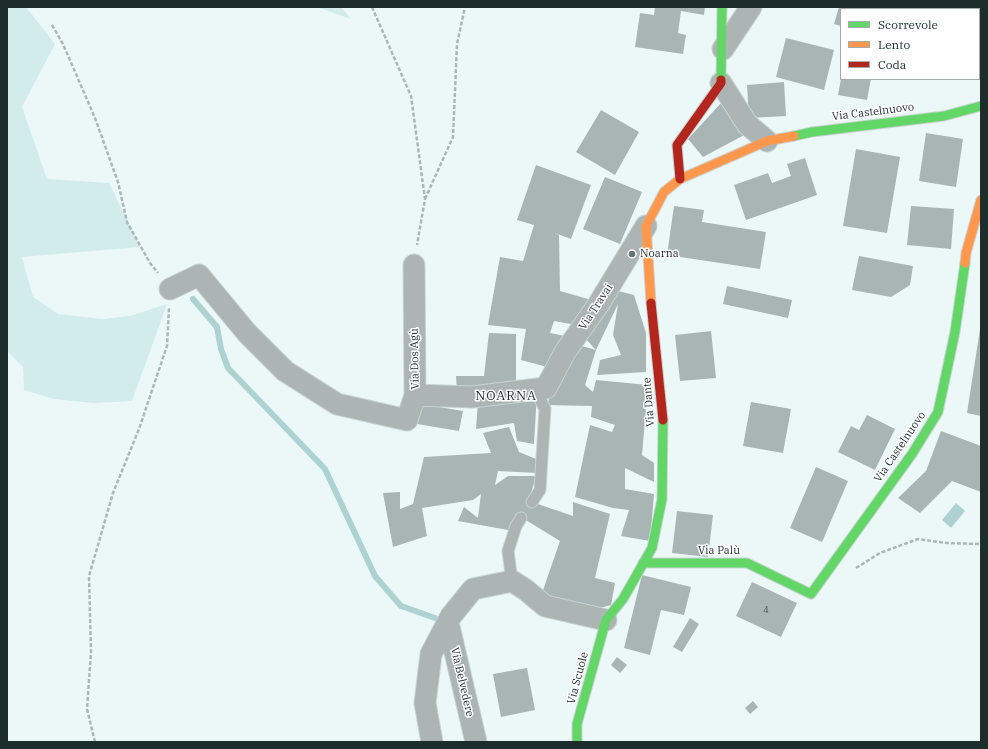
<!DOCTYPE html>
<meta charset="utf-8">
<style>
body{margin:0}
#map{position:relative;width:988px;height:749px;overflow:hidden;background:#ecf8f8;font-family:"IBM Plex Serif",serif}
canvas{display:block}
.frame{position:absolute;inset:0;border:8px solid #1d2d2c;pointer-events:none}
.legend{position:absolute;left:840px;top:8px;width:140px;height:72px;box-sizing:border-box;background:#fff;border:1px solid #a5abab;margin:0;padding:5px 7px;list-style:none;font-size:12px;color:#1d2d2c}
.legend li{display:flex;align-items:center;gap:8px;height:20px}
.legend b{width:20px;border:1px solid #a5abab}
</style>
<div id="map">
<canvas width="988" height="749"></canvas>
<div class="frame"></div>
<ul class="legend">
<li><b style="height:5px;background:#63d668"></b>Scorrevole</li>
<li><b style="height:5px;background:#ff974d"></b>Lento</li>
<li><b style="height:5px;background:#b3261e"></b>Coda</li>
</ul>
</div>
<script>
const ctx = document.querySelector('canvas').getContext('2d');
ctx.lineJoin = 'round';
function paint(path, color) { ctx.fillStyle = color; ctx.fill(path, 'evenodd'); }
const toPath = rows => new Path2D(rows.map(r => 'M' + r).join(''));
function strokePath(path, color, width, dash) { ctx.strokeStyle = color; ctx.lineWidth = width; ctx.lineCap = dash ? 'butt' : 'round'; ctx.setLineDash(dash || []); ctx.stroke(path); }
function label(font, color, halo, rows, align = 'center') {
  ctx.font = font + ' "IBM Plex Serif",serif'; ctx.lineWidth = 3; ctx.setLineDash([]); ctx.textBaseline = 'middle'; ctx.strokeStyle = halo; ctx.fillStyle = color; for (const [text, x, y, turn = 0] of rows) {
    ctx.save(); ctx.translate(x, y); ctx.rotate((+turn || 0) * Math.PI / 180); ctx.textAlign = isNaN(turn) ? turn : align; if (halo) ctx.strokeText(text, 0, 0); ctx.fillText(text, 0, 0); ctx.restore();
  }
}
paint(toPath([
 [7,7,26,7,55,44,22,107,47,179,109,183,140,247,22,257,33,297,58,314,102,319,130,316,167,304,132,401,93,403,54,399,24,390,23,367,7,351],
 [317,7,341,7,351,19]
]), '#d2ebeb');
paint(toPath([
 [956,503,965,511,951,528,942,520]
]), '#add2d1');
strokePath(toPath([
 [193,299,217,327,221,349,228,368,325,469,375,576,401,606,435,618]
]), '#add2d1', 6);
paint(toPath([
 [655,7,705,7,704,15,681,11,678,33,686,35,683,54,635,47,640,13,654,15],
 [839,7,854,7,853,9,841,9,841,26,834,24],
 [786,38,834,50,824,90,776,77],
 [841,79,871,79,867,100,838,95],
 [784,82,786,116,749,118,747,85],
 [721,103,748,133,703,157,688,139],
 [601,110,639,132,615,175,576,152],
 [926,133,963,139,956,187,919,181],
 [856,149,900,157,887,233,843,226],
 [805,158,817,195,746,220,734,185,768,173,772,183,791,176,787,164],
 [536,165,591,185,571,239,555,233,559,235,560,291,595,301,576,325,554,321,550,333,565,336,551,368,521,360,526,329,488,325,500,257,523,261,534,225,517,220],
 [605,177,642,192,620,244,583,229],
 [674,206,704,210,702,222,766,232,760,269,667,255],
 [911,206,954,209,951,249,907,245],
 [859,256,913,266,910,285,891,297,852,290],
 [727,286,792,300,788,318,723,304],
 [614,290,634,295,646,333,646,372,597,375,600,360,621,355,613,335,618,304,596,350,585,385,593,392,596,380,648,385,642,455,654,463,654,482,625,468,625,489,654,494,650,541,621,536,629,510,613,508,575,497,590,425,612,432,615,425,591,417,592,406,547,405,556,379,575,344,596,350,583,336],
 [980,329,981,329,981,416,967,413],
 [711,331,716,378,680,381,675,335],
 [489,333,516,334,516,387,457,391,456,376,484,376],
 [537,393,534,444,517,441,514,423,476,429,478,402],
 [751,402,791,409,783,453,743,446],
 [421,404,463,411,459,431,417,424],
 [867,415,895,429,875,470,838,452,851,426,859,430],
 [509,427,519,452,536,459,537,473,498,471,495,485,508,476,536,476,529,500,532,502,573,516,573,502,610,514,595,578,615,583,611,605,593,610,541,596,560,541,516,514,508,530,458,521,464,507,478,518,481,494,473,500,422,508,427,536,393,547,383,493,400,492,400,509,413,504,424,457,491,453,483,433],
 [941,431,981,446,981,492,952,481,920,513,898,498,926,471],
 [816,467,848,481,822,542,790,528],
 [677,511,713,515,708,557,672,553],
 [642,575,691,587,684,615,661,610,650,655,624,648],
 [752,582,797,603,781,637,736,616],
 [690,618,699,624,682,652,673,647],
 [617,657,627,665,620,673,611,665],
 [527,668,535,710,501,717,493,674],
 [753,701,758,707,750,714,745,708]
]), '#a8b5b4');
const lane = toPath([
 [532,502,540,490,545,409,535,389],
 [512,581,508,551,516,526,521,518]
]);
const street = toPath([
 [723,49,751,7],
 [721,83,747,124,767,141],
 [414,265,415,395,472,397,546,388,565,352,598,305,646,226],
 [170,289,199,275,247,333,285,371,337,404,407,420,415,395],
 [448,622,476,742],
 [432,742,425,703,431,654,451,616,473,589,512,581,526,590,545,606,606,620]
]);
const fast = toPath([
 [721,80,722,7],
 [794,136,812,132,944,116,981,106],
 [643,563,747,563,811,594,912,454,938,412,955,332,965,263],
 [577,742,577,724,606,620,623,599,652,548,662,499,663,420]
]);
const slow = toPath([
 [965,263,966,253,981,200],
 [651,303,646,226,664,192,680,179,767,141,794,136]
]);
const jam = toPath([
 [680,179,677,145,721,83,721,80],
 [651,303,663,420]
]);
strokePath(lane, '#c8d3d2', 13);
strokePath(street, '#c8d3d2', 23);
strokePath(fast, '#c8d3d2', 11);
strokePath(slow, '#c8d3d2', 11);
strokePath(jam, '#c8d3d2', 11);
strokePath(toPath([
 [372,7,411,96,425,199,417,245],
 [52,25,63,44,95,118,118,182,127,222,150,263,158,273],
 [425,199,453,137,457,44,465,7],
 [856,568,880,553,918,539,946,543,981,544],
 [95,742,87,709,91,652,89,576,113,493,139,429,167,346,169,308]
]), '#adb6b6', 2.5, [4, 2]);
strokePath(lane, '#acb4b4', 11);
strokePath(street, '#acb4b4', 21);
strokePath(fast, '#63d668', 9);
strokePath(slow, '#ff974d', 9);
strokePath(jam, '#b3261e', 9);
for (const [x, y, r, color] of [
 [632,254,4,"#657473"]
]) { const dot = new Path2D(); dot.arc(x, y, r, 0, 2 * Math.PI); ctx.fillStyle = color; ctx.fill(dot); strokePath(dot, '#fff', 1.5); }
label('9px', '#404f4e', null, [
 ["4",766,610]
]);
label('11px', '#1d2d2c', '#fff', [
 ["Via Castelnuovo",873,112,-7],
 ["Via Travai",596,307,-57],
 ["Via Dos Agù",415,359,-91],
 ["Via Dante",649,402,-94],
 ["Via Castelnuovo",900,447,-56],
 ["Via Palù",719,551],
 ["Via Scuole",578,678,-75],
 ["Via Belvedere",462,682,77]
]);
label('11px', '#1d2d2c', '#fff', [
 ["Noarna",640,254]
], 'left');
ctx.letterSpacing = '1px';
label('13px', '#1d2d2c', '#fff', [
 ["NOARNA",506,396]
]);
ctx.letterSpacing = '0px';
</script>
